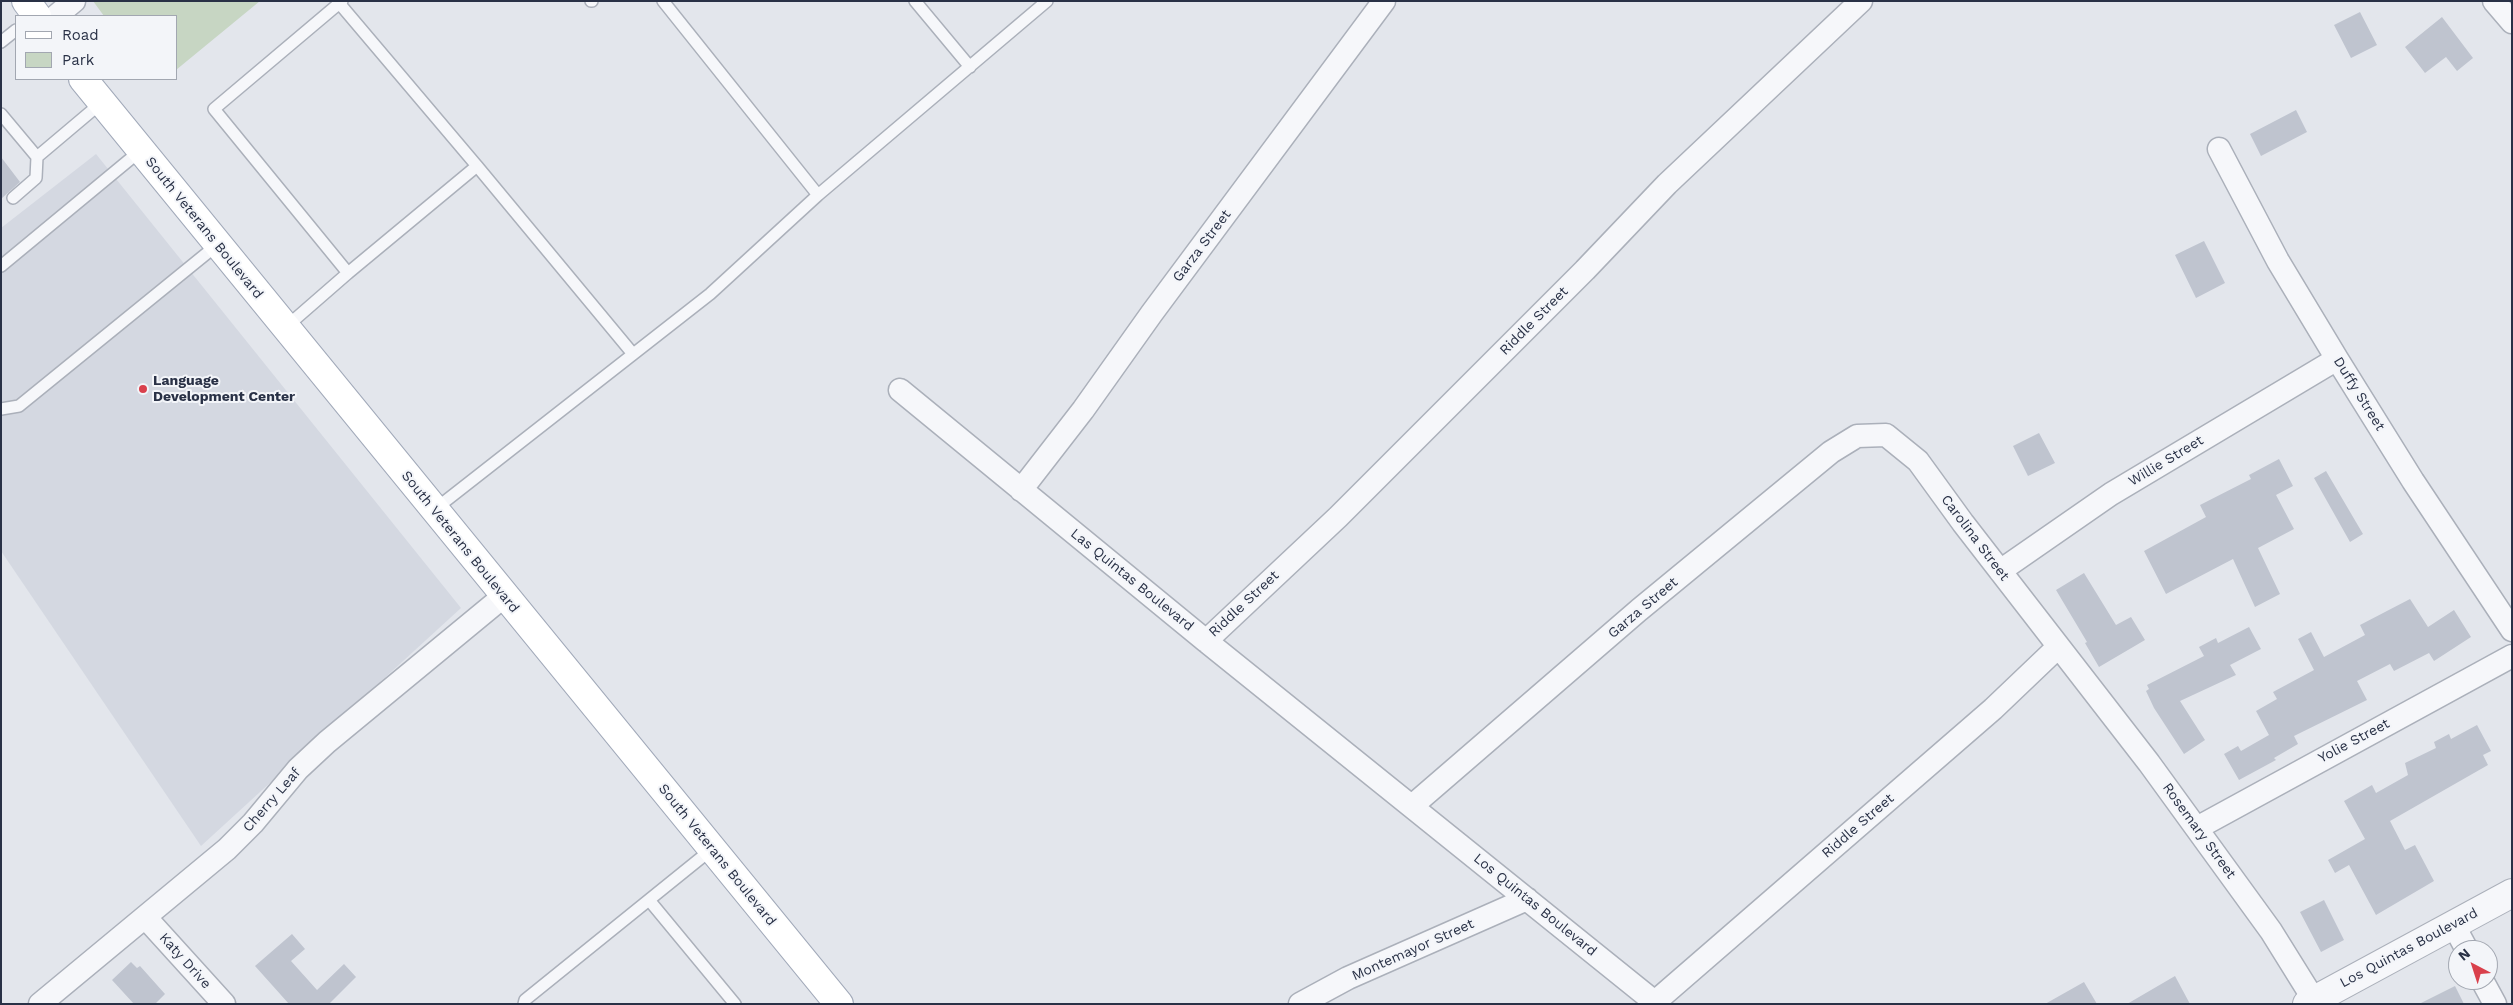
<!DOCTYPE html>
<style>
body{margin:0}
#map{position:relative;width:2513px;height:1005px;overflow:hidden;background:#e3e6ec;font-family:"Work Sans",sans-serif}
canvas{display:block}
.frame{position:absolute;inset:0;border:2px solid #293146;pointer-events:none}
.legend{position:absolute;left:15px;top:15px;width:162px;height:65px;box-sizing:border-box;background:#f3f5f9;border:1px solid #a2a7b1;margin:0;padding:6px 9px;list-style:none;font-size:15px;color:#293146}
.legend li{display:flex;align-items:center;gap:10px;height:25px}
.legend b{width:25px;border:1px solid #a2a7b1}
.north{position:absolute;left:2448px;top:940px;width:50px;height:50px;box-sizing:border-box;background:#f3f5f9;border:1px solid #a2a7b1;border-radius:50%;rotate:320deg;font-size:14px;font-weight:700;line-height:20px;text-align:center;color:#293146}
.north::after{content:'';display:block;margin:auto;width:18px;height:22px;background:#d9404c;clip-path:polygon(50% 0,100% 100%,50% 72%,0 100%)}
</style>
<div id="map">
<canvas width="2513" height="1005"></canvas>
<div class="frame"></div>
<ul class="legend">
<li><b style="height:6px;background:#fff"></b>Road</li>
<li><b style="height:14px;background:#c7d6c3"></b>Park</li>
</ul>
<div class="north">N</div>
</div>
<script>
const ctx = document.querySelector('canvas').getContext('2d');
ctx.lineJoin = 'round';
function paint(path, color) { ctx.fillStyle = color; ctx.fill(path, 'evenodd'); }
const toPath = rows => new Path2D(rows.map(r => 'M' + r).join(''));
function strokePath(path, color, width, dash) { ctx.strokeStyle = color; ctx.lineWidth = width; ctx.lineCap = dash ? 'butt' : 'round'; ctx.setLineDash(dash || []); ctx.stroke(path); }
function label(font, color, halo, rows, align = 'center') {
  ctx.font = font + ' "Work Sans",sans-serif'; ctx.lineWidth = 4; ctx.setLineDash([]); ctx.textBaseline = 'middle'; ctx.strokeStyle = halo; ctx.fillStyle = color; for (const [text, x, y, turn = 0] of rows) {
    ctx.save(); ctx.translate(x, y); ctx.rotate((+turn || 0) * Math.PI / 180); ctx.textAlign = isNaN(turn) ? turn : align; if (halo) ctx.strokeText(text, 0, 0); ctx.fillText(text, 0, 0); ctx.restore();
  }
}
paint(toPath([
 [96,154,461,608,201,846,1,551,1,228]
]), '#d4d8e1');
paint(toPath([
 [93,1,260,1,176,70,176,16,104,16]
]), '#c7d6c3');
paint(toPath([
 [2360,12,2377,45,2351,58,2334,25],
 [2442,17,2473,58,2457,71,2446,57,2425,73,2405,47],
 [2296,110,2307,132,2261,156,2250,134],
 [1,157,20,182,1,199],
 [2204,241,2225,283,2196,298,2175,255],
 [2039,433,2055,463,2028,476,2013,446],
 [2279,459,2293,486,2276,495,2294,529,2258,548,2280,594,2255,607,2233,559,2166,594,2144,551,2206,517,2200,505,2251,479,2249,475],
 [2326,471,2363,534,2350,542,2314,478],
 [2084,573,2116,625,2131,617,2145,640,2099,667,2085,643,2087,642,2056,590],
 [2410,599,2428,627,2454,610,2471,637,2434,661,2429,653,2394,671,2390,664,2357,681,2367,700,2294,736,2298,744,2274,758,2276,760,2239,780,2224,754,2238,746,2241,751,2269,735,2256,711,2277,699,2273,692,2314,670,2298,639,2311,632,2324,657,2365,635,2360,625],
 [2249,627,2261,649,2230,665,2236,675,2180,701,2205,740,2184,754,2154,708,2146,691,2149,689,2147,685,2204,656,2199,647,2216,638,2218,643],
 [2477,725,2491,751,2483,755,2488,765,2390,821,2405,850,2415,845,2434,881,2376,915,2349,865,2335,873,2328,860,2365,839,2344,801,2372,785,2376,793,2408,775,2405,763,2436,748,2434,742,2449,734,2451,739],
 [2324,900,2344,940,2321,952,2300,912],
 [292,934,305,949,291,961,317,990,344,964,356,977,329,1004,289,1004,255,966],
 [131,962,137,968,140,966,165,994,155,1004,134,1004,112,980],
 [2175,976,2190,1004,2127,1004],
 [2084,982,2097,1004,2045,1004],
 [2455,986,2464,1004,2419,1004]
]), '#bfc4cf');
const service = toPath([
 [591,1,592,1],
 [663,1,818,195],
 [915,1,970,67],
 [339,3,477,166,348,273],
 [1,42,16,30],
 [1,114,37,157,101,103],
 [477,166,633,354],
 [13,198,36,178,37,157],
 [1,266,140,151],
 [286,327,348,273,214,109,342,1],
 [1,409,19,406,217,245],
 [434,510,710,294,818,195,1047,1],
 [649,900,735,1004],
 [524,1004,525,1000,712,849]
]);
const minor = toPath([
 [2494,1,2512,22],
 [56,16,74,1],
 [2219,149,2278,261,2337,359,2413,481,2512,630],
 [900,390,1206,641,1657,1004],
 [1021,490,1083,410,1152,313,1384,1],
 [2000,571,2111,494,2337,359],
 [1206,641,1338,517,1585,270,1667,184,1861,1],
 [1412,806,1639,610,1831,452,1857,436,1886,435,1918,461,1963,523,2149,763,2271,931,2314,1000],
 [2197,828,2512,656],
 [146,918,224,1004],
 [2453,924,2467,950],
 [2482,980,2495,1004],
 [1655,1002,1993,709,2058,647],
 [40,1004,227,849,253,823,298,769,327,742,504,596],
 [1300,1004,1348,978,1527,899]
]);
const tertiary = toPath([
 [2307,1004,2512,893]
]);
const primary = toPath([
 [26,1,37,16],
 [83,79,839,1004]
]);
strokePath(service, '#abb0ba', 14);
strokePath(minor, '#abb0ba', 25);
strokePath(tertiary, '#abb0ba', 30);
strokePath(primary, '#a1a9b9', 30);
strokePath(service, '#f6f7fa', 11);
strokePath(minor, '#f6f7fa', 22);
strokePath(tertiary, '#f6f7fa', 28);
strokePath(primary, '#fff', 28);
for (const [x, y, r, color] of [
 [143,389,5,"#d9404c"]
]) { const dot = new Path2D(); dot.arc(x, y, r, 0, 2 * Math.PI); ctx.fillStyle = color; ctx.fill(dot); strokePath(dot, '#f3f5f9', 2); }
label('14px', '#293146', '#f3f5f9', [
 ["South Veterans Boulevard",204,228,51],
 ["Garza Street",1202,246,-53],
 ["Riddle Street",1534,321,-45],
 ["Duffy Street",2359,394,58],
 ["Willie Street",2166,461,-31],
 ["Carolina Street",1975,538,53],
 ["South Veterans Boulevard",460,542,51],
 ["Las Quintas Boulevard",1132,580,39],
 ["Riddle Street",1244,604,-43],
 ["Garza Street",1643,608,-40],
 ["Yolie Street",2354,741,-28],
 ["Cherry Leaf",272,800,-49],
 ["Riddle Street",1858,826,-41],
 ["Rosemary Street",2199,831,54],
 ["South Veterans Boulevard",717,855,51],
 ["Los Quintas Boulevard",1535,905,39],
 ["Los Quintas Boulevard",2409,948,-28],
 ["Montemayor Street",1413,950,-24],
 ["Katy Drive",185,961,48]
]);
label('bold 14px', '#293146', '#f3f5f9', [
 ["Language",153,381],
 ["Development Center",153,397]
], 'left');
</script>
